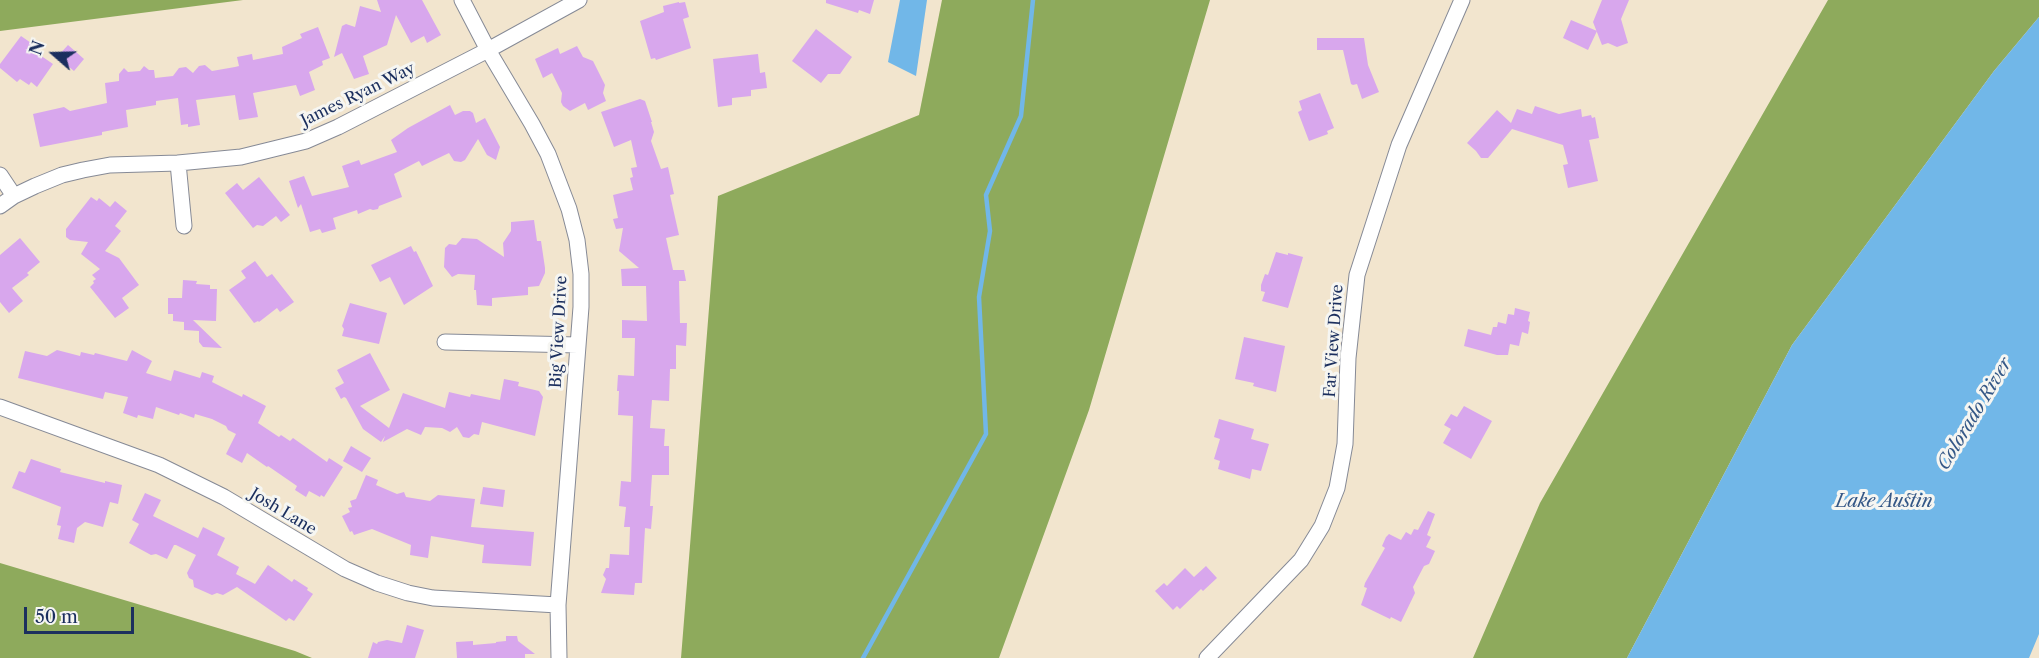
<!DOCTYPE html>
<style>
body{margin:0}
#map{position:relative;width:2039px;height:658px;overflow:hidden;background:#f2e5ce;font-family:"Libre Caslon Text",serif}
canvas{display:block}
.north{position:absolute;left:24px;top:24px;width:60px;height:60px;-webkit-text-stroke:4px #f6f6f2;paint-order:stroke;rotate:290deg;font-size:16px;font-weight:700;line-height:24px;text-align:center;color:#1b2f5e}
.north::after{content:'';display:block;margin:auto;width:21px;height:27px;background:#1b2f5e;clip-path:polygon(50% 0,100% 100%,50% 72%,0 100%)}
.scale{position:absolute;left:24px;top:607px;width:110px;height:27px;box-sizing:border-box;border:3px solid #1b2f5e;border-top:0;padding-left:8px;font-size:18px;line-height:21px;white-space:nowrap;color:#1b2f5e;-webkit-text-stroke:4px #f6f6f2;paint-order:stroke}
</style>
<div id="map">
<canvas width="2039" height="658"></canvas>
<div class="north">N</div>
<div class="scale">50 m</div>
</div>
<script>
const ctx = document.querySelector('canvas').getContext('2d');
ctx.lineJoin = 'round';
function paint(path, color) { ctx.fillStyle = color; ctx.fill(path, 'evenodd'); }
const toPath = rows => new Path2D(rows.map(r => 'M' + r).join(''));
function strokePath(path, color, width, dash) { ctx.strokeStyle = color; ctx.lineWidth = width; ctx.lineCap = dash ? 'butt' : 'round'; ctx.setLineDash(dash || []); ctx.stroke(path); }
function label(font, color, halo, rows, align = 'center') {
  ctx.font = font + ' "Libre Caslon Text",serif'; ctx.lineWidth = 6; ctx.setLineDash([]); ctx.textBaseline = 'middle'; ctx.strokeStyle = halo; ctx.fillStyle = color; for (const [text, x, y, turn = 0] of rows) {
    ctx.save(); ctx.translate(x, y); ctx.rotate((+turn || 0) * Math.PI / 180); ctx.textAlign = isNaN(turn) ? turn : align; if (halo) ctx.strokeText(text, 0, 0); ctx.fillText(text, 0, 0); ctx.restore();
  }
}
paint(toPath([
 [0,0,243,0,0,31],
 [942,0,1210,0,1089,410,999,658,681,658,718,196,919,115],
 [1828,0,2039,0,2039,17,1994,71,1792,345,1627,658,1473,658,1540,503],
 [0,563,295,651,312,658,0,658]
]), '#8eaa5c');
paint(toPath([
 [900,0,927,0,916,76,888,62],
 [2039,17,2039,634,2029,658,1627,658,1792,345,1994,71]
]), '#71b7e8');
strokePath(toPath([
 [863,658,986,434,979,297,990,231,986,195,1021,116,1033,0]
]), '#71b7e8', 4.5);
paint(toPath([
 [377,0,422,0,441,35,427,43,424,36,411,43,396,15,387,45,363,56,369,74,354,79,342,53,334,57,342,26,346,24,355,27,360,6,381,12],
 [826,0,874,0,870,14,859,10,858,13,826,3],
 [1602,0,1629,0,1621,19,1628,43,1617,47,1608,43,1602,45,1593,22],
 [679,2,679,3,685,2,689,17,683,19,691,48,656,60,655,58,651,59,640,21,664,12,663,6],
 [1571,20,1597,31,1588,50,1563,38],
 [318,27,330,58,322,61,323,65,309,72,315,90,300,96,296,85,253,93,258,117,239,120,235,95,203,99,196,100,200,125,188,127,188,124,181,125,178,98,156,101,156,105,126,110,128,127,102,132,102,135,40,147,33,114,64,107,70,111,107,103,105,83,119,81,119,74,124,68,128,72,140,71,144,66,149,70,154,70,155,78,173,76,179,68,186,67,193,73,199,66,205,65,212,71,235,67,239,66,237,57,252,54,253,60,283,54,282,47,302,38,300,34],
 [816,29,852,57,840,74,828,74,821,83,792,61],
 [21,36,34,45,31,49,53,64,37,87,31,82,29,85,20,79,17,82,0,68,0,64],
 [1317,38,1364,38,1368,65,1379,92,1362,99,1357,84,1353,85,1351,84,1343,50,1317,50],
 [68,45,84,59,74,71,57,57],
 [577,46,583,57,593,61,605,85,603,93,606,101,588,110,585,103,570,111,563,106,561,102,562,93,552,73,543,78,535,59,558,48,560,54],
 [758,54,760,73,765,72,767,88,751,90,751,96,732,98,732,105,718,107,713,59],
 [1320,93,1334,128,1327,131,1328,134,1309,141,1298,112,1302,110,1299,101],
 [640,99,645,101,652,122,651,122,654,132,651,141,661,169,668,167,674,194,670,195,679,235,666,238,673,270,684,270,686,281,679,281,680,323,687,323,686,346,676,345,676,369,670,369,669,401,652,400,650,428,665,429,664,446,669,446,669,475,652,475,650,506,653,506,651,529,645,528,642,583,635,583,634,595,601,593,606,579,603,575,606,568,609,568,610,554,629,555,630,527,624,527,626,507,619,506,621,481,631,482,633,416,618,415,619,391,617,391,618,375,634,376,635,338,622,338,622,320,647,321,646,286,622,286,621,269,639,268,619,251,623,228,616,229,613,219,618,218,613,195,633,190,630,178,633,177,631,168,637,167,631,140,614,147,601,112],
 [450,105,455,115,463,111,470,111,473,113,476,123,485,118,500,147,496,160,487,155,478,139,465,160,461,162,454,161,449,153,422,166,419,161,394,174,402,197,379,206,378,209,373,210,370,209,358,214,357,210,333,218,336,229,322,233,320,229,310,232,301,204,298,208,289,181,304,176,312,196,349,187,342,166,359,160,361,165,397,152,391,140,408,128],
 [1535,106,1559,114,1581,109,1582,117,1591,115,1592,118,1595,117,1599,138,1589,140,1598,181,1568,188,1563,165,1568,164,1563,145,1512,129,1488,158,1481,158,1476,151,1467,143,1497,110,1511,123,1517,109,1532,114],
 [259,177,290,215,281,222,276,216,263,226,257,225,253,228,225,193,237,183,243,190],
 [91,197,97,201,99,198,110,207,115,201,127,211,115,226,121,231,105,251,119,258,139,285,122,298,129,308,115,318,90,287,94,283,93,281,96,279,92,275,100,269,81,254,88,242,70,240,66,237,66,229],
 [534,220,537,241,541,241,545,268,545,273,539,286,528,287,528,295,492,298,492,306,477,305,476,290,474,290,475,275,458,274,452,277,444,267,445,248,449,244,456,245,462,238,477,239,504,257,503,243,511,231,511,222],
 [20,238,40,262,27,273,29,275,12,288,23,301,9,313,0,302,0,255],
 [411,246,414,252,416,251,433,286,404,305,390,277,380,282,371,265],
 [1276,252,1288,255,1288,253,1303,257,1288,308,1262,301,1265,292,1261,291,1261,285,1265,274,1268,275],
 [255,261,267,277,272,274,294,302,280,312,277,308,259,322,258,321,254,323,229,290,246,278,241,271],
 [183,280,197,281,196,284,210,285,210,289,217,289,216,321,193,320,222,348,203,347,199,342,199,331,184,330,184,322,173,321,173,314,168,314,168,298,182,298],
 [350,303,387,313,379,344,342,336,344,329,342,326],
 [1515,308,1530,312,1528,321,1530,322,1528,334,1522,332,1519,346,1510,344,1508,355,1497,355,1464,346,1468,329,1491,335,1493,327,1497,327,1498,322,1506,324,1508,314,1514,315],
 [1244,337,1285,346,1276,392,1253,386,1254,383,1235,379],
 [57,350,80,356,81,352,94,355,95,353,127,361,132,350,152,361,146,373,171,381,174,370,200,378,202,372,214,376,212,382,242,397,243,394,266,406,258,423,279,437,281,435,290,441,293,438,327,462,329,458,343,467,324,497,321,495,320,497,309,491,306,497,295,490,297,486,268,466,267,467,247,453,242,463,226,454,236,434,228,430,226,426,212,419,195,414,194,418,180,413,179,415,156,407,153,419,138,415,137,418,123,413,128,397,105,392,103,399,18,378,25,351,47,356],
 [370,353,390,390,360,406,389,428,403,393,445,408,449,392,470,397,471,394,500,400,504,379,519,382,518,386,539,391,543,397,535,436,482,422,479,435,474,434,469,438,463,437,457,427,450,432,442,428,425,427,421,435,407,429,383,442,385,436,381,442,363,429,346,398,344,397,341,399,335,388,344,383,337,370],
 [1464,406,1492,421,1471,459,1443,443,1451,429,1444,425,1451,414,1457,417],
 [1219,419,1254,429,1251,439,1269,444,1261,471,1252,469,1250,479,1218,469,1220,461,1214,459,1220,439,1214,437],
 [351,446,371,458,362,472,343,461],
 [31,459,61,469,60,472,105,483,105,481,122,485,118,504,110,502,103,527,85,522,77,528,74,543,58,539,61,526,57,525,61,507,12,488,19,471,25,473],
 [366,475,378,480,376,485,397,494,404,492,406,497,430,501,438,495,475,499,471,527,534,532,531,566,482,563,484,545,431,536,428,558,410,555,411,545,372,529,354,535,352,531,350,532,342,516,350,512,348,508,352,507,350,501,356,499],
 [483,487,505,490,503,507,480,504],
 [145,493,161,500,153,516,198,538,203,527,225,538,217,555,239,567,236,574,255,584,268,565,292,582,294,579,308,588,307,590,313,594,294,621,289,618,286,621,237,587,223,595,217,593,212,595,194,587,193,580,189,578,187,573,196,555,176,545,174,545,167,559,156,554,151,555,129,543,139,524,132,520],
 [1428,511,1435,514,1427,535,1431,537,1426,547,1435,551,1429,564,1424,566,1413,587,1415,593,1401,622,1391,617,1390,619,1361,605,1367,588,1364,587,1365,583,1385,548,1382,546,1386,537,1389,534,1401,540,1406,532,1411,535,1414,529,1418,530],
 [1206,566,1217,578,1203,591,1201,589,1180,609,1177,606,1173,610,1155,591,1164,583,1167,586,1185,568,1194,577],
 [407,625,424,630,415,658,368,658,373,642,377,644,378,642,387,640,402,643],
 [506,636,517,636,518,641,535,654,525,654,525,658,457,658,456,642,473,641,473,645,496,643,496,642,506,641]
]), '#d8a7ed');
const street = toPath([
 [462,0,488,50,532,124,548,154,569,209,577,240,581,274,581,307,558,605,559,658],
 [178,163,184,226],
 [0,175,14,196],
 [0,206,14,196,35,186,62,175,83,170,110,165,178,163,241,157,306,141,338,127,488,50,579,0],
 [445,342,578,345],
 [0,407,159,465,224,497,345,569,377,583,408,593,433,598,558,605],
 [1207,658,1301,560,1322,526,1337,488,1345,444,1348,358,1357,275,1399,145,1462,0]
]);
strokePath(street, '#868a96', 17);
strokePath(street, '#fff', 15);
label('16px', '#1b2f5e', '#f6f6f2', [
 ["James Ryan Way",358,95,-26],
 ["Big View Drive",559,332,-87],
 ["Far View Drive",1334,341,-86],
 ["Josh Lane",283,512,31]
]);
label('italic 18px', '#355887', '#f6f6f2', [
 ["Colorado River",1975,414,-59],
 ["Lake Austin",1884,502]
]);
</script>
